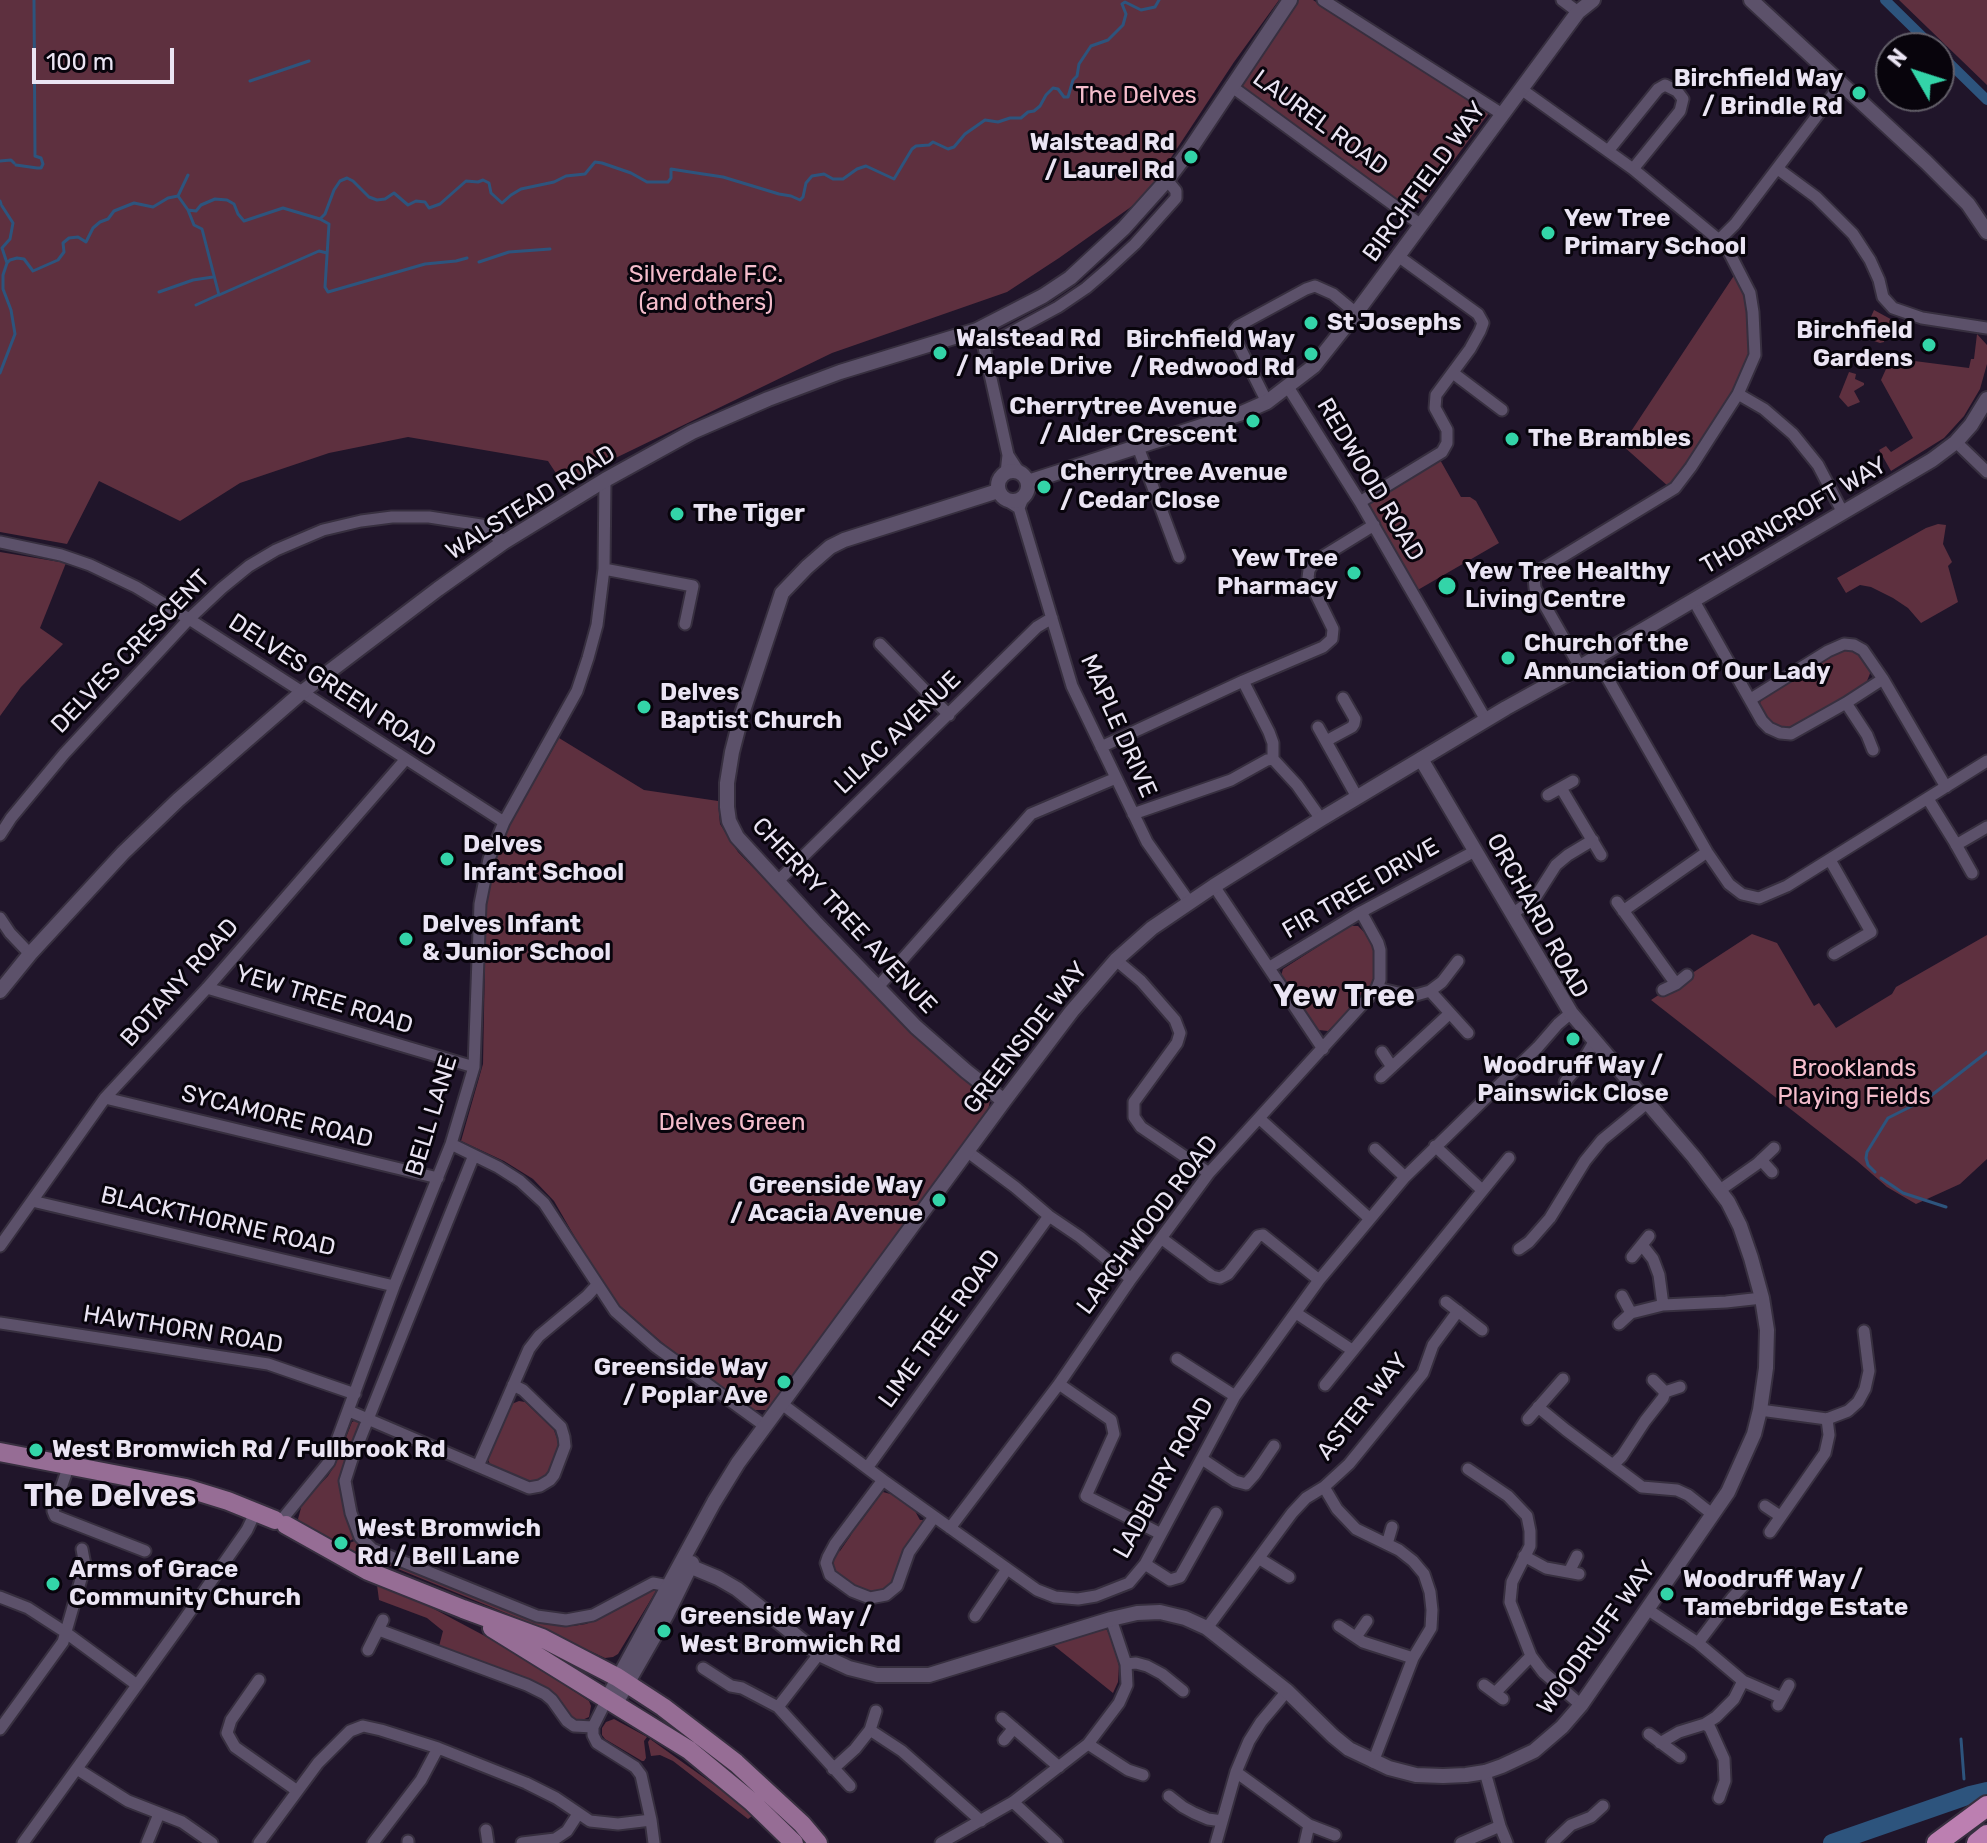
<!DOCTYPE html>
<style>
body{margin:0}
#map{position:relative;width:1987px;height:1843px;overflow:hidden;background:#20152a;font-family:Rubik,sans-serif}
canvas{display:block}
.north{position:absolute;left:1875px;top:32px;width:80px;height:80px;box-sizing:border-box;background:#08040c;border:2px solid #625e68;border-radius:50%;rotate:309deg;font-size:22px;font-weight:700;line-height:32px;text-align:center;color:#eae4f3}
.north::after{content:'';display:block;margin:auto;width:28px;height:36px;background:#33d4a8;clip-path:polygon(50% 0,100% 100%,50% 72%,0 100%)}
.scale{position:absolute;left:32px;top:48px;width:142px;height:36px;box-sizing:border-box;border:4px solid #eae4f3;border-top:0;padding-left:10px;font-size:24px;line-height:28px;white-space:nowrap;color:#eae4f3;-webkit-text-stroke:6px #08040c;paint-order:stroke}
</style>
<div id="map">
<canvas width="1987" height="1843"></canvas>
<div class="north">N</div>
<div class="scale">100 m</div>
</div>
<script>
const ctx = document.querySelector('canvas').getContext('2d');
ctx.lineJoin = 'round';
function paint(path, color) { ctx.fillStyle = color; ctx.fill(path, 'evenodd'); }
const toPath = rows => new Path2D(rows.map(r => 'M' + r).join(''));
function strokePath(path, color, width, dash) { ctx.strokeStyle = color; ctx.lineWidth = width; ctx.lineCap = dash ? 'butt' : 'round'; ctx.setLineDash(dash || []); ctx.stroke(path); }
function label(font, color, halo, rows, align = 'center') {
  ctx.font = font + ' Rubik,sans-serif'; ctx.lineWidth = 6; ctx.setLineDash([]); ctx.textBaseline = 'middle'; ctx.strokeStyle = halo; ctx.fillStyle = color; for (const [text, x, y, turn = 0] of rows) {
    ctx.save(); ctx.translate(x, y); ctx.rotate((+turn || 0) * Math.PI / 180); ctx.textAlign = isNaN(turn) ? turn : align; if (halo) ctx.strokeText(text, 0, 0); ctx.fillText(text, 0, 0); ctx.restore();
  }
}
paint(toPath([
 [0,0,1279,0,1234,62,1145,197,1059,258,1007,292,832,353,597,467,565,487,548,461,408,437,329,453,240,483,180,521,99,481,67,544,0,532],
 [1295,0,1313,0,1489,113,1415,212,1235,84],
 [1899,0,1987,0,1987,85],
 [1735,274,1745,294,1749,315,1750,354,1732,393,1687,464,1669,487,1622,445],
 [1874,310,1896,322,1895,333,1885,333,1884,342,1880,343,1862,337],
 [1977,334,1987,345,1987,364,1980,389,1964,416,1944,438,1891,471,1879,450,1886,446,1891,452,1913,438,1881,380,1891,358,1969,368,1971,359,1974,359],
 [1849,372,1856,374,1855,379,1864,383,1864,385,1854,391,1860,402,1848,407,1839,397],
 [1439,458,1461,497,1470,497,1476,501,1499,543,1416,591,1367,500],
 [1938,524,1946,525,1943,544,1952,562,1948,566,1958,602,1921,623,1908,608,1893,598,1871,587,1860,585,1846,593,1837,578,1926,528],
 [0,552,66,563,40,628,63,644,21,687,0,716],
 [1844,649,1856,650,1866,658,1871,671,1865,686,1790,727,1775,726,1764,716,1760,703,1763,696],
 [559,738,644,790,718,801,720,824,738,852,933,1052,985,1092,990,1101,988,1110,767,1410,754,1410,665,1345,614,1301,598,1277,554,1201,533,1179,504,1161,461,1141,483,1064,486,909,493,869,507,830],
 [1350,926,1358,926,1367,935,1375,950,1376,971,1369,990,1328,1031,1319,1030,1311,1022,1281,976,1283,969],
 [1752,934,1777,943,1814,1006,1819,1003,1836,1028,1892,994,1896,987,1987,935,1987,1159,1960,1184,1916,1204,1887,1187,1857,1161,1651,1000],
 [519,1401,525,1402,554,1430,559,1444,547,1475,543,1479,533,1484,492,1468,488,1460,488,1455,509,1405],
 [356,1420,361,1423,344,1478,356,1538,341,1544,335,1543,300,1524,298,1519,301,1508,299,1506,328,1476,336,1463,352,1422],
 [883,1492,894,1495,915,1511,920,1520,923,1520,922,1527,919,1532,914,1533,904,1550,893,1579,894,1584,880,1592,868,1594,854,1587,853,1584,841,1576,837,1577,834,1574,831,1562,835,1552,840,1551,851,1535,852,1529,858,1521,862,1520,878,1498,878,1495],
 [357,1540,364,1549,369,1552,543,1624,572,1626,586,1624,617,1610,654,1588,656,1591,618,1654,613,1657,605,1658,525,1621,342,1546],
 [377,1585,421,1602,513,1651,589,1701,591,1706,589,1717,580,1721,571,1719,562,1702,548,1690,539,1687,539,1684,524,1677,522,1680,438,1650,443,1631,427,1618,379,1600],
 [1102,1628,1107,1630,1113,1642,1119,1666,1118,1682,1113,1693,1052,1644],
 [614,1719,647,1737,644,1741,646,1758,644,1761,642,1761,605,1739,602,1735,602,1728,606,1722],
 [650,1739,734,1799,752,1816,748,1819,673,1761,660,1755,651,1756,648,1742]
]), '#5e303f');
strokePath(toPath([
 [250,81,309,61],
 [0,161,11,160,14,163],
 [16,165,37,168,41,168,43,164,41,158,35,156,34,0],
 [178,196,188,175],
 [0,201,1,204],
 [188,210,194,225,202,229,219,295,319,251,327,253],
 [320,219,329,224,325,287,328,292,425,264,456,261,467,258],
 [479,262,509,252,550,249],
 [7,263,10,260,17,258,24,259,33,271,58,260,64,252,63,243,69,238,78,237,86,242,93,228,100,222,108,219,114,211,134,203,153,207,168,198,178,196,188,210,196,211,201,205,215,199,227,200,234,204,238,214,244,221,283,208,320,219,325,214,334,190,340,181,347,178,353,181,369,197,377,200,385,199,394,193,408,205,416,201,425,202,429,208,440,204,466,181,478,182,483,180,489,183,491,193,502,203,511,195,521,189,554,182,566,176,585,174,595,162,602,163,631,173,647,182,668,182,671,178,671,169,690,172,723,177,779,194,791,196,800,200,803,197,806,183,812,176,824,174,833,179,843,179,857,169,866,166,894,179,912,149,916,146,929,145,933,142,948,149,954,147,965,134,985,120,998,122,1010,118,1021,118,1028,112,1034,111,1040,106,1046,95,1053,88,1058,89,1064,97,1068,97,1073,80,1077,76,1079,64,1091,46,1108,40,1123,25,1126,14,1122,4,1125,2,1141,10,1155,7,1159,0],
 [159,292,193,280,213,277],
 [196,305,218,295],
 [0,373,15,334,11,310,3,289,3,275,7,263,2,248,10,239,13,223,2,206],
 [1875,1172,1868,1165,1866,1158,1867,1152,1888,1118,1928,1098,1987,1052],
 [1881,1178,1903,1193,1946,1207],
 [1961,1739,1964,1779]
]), '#2d547d', 3);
strokePath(toPath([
 [1885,0,1934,48],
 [1939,53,1987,100]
]), '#2d547d', 10);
strokePath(toPath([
 [1832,1843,1970,1795,1987,1791]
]), '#2d547d', 18);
const minor = toPath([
 [1323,0,1502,114],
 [1562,0,1578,12],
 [1231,86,1421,225],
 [1521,89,1633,169,1719,240,1729,252,1750,293,1753,312,1755,355,1738,394,1691,467,1675,488,1542,569,1534,577,1535,588,1580,667],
 [1608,151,1658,89,1665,85,1677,91,1683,99,1680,111,1633,169],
 [1778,169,1816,197,1853,234,1870,260,1879,280,1883,297,1893,308,1922,318,1987,328],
 [1719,240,1735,224,1841,84],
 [977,330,984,347,1008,455,1006,473],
 [984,347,1058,307,1086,288,1108,269,1135,244,1176,198,1176,191,1167,180],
 [1453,373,1502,410],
 [1288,387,1360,502,1486,720],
 [1738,394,1764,409,1793,434,1818,465,1843,513],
 [1267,402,1235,338,1234,331,1238,326,1306,289,1315,286,1333,294,1356,313],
 [1956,442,1987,472],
 [1138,447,1179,557],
 [1008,455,1019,472],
 [1023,498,1019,508,1072,686,1147,842,1190,903],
 [1008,501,1019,508],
 [1360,502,1442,452,1447,443,1447,430,1435,408,1436,395,1470,349,1480,331,1483,323,1478,314,1398,256],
 [0,542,61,555,90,565,136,587,189,619,504,822],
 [604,569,693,586,685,624],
 [1694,601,1762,721,1769,728,1780,733,1791,734,1846,703,1883,679],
 [880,644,949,715],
 [1596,658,1707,852,1729,884,1742,894,1759,898,1787,886,1987,761],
 [1243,681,1269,732,1273,743,1273,759,1297,785,1321,819],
 [1751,699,1828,651,1844,644,1854,645,1863,650,1883,679,1946,787],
 [1846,703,1867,735,1873,750],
 [1318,727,1357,797],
 [1326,741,1352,727,1354,724,1355,719,1343,698],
 [1101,747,1243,681,1323,647,1332,639,1333,629,1308,578,1309,570,1314,562,1374,525],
 [1561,788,1601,855],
 [1548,795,1573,781],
 [1928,799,1954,841,1972,873],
 [1133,814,1231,780,1267,760,1273,759],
 [0,835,11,818,64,754,189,619,222,588,249,566,276,550,323,530,361,521,392,517,429,517,481,525,504,542],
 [1956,845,1987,827],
 [1830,860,1871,932,1834,954],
 [777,882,1037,627,1052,618],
 [1214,886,1323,1049],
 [1617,902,1676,984],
 [1623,911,1707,852],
 [1512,914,1535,898,1556,865,1568,855,1593,840],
 [0,918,10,933,30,954],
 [1116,960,1141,981,1175,1020,1180,1033,1177,1043,1134,1102,1134,1117,1141,1127,1209,1173],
 [1270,967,1361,912,1475,851],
 [207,988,474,1067],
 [877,988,1031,814,1116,778],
 [1377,988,1398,993,1416,995,1430,991,1442,982,1458,961],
 [1663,990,1676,984,1687,975],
 [1430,991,1468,1033],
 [1382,1052,1392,1067],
 [1381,1077,1449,1014],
 [1565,1082,1584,1059,1594,1042],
 [105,1098,438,1178],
 [1260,1119,1369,1218],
 [451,1144,498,1167,520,1181,544,1203,615,1311,656,1347,765,1426],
 [1435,1146,1482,1190],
 [1375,1149,1405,1177],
 [968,1152,1015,1187,1049,1216,1080,1237,1131,1279],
 [474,1155,352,1459,345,1481,351,1513,360,1537,372,1549,537,1616,566,1620,593,1615,653,1583,669,1586],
 [1761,1160,1772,1172],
 [1720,1190,1757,1164,1774,1148],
 [32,1201,394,1286],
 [1161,1238,1212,1276,1220,1278,1228,1274,1258,1236,1263,1235,1319,1280],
 [1642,1245,1653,1259,1659,1275,1663,1305],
 [0,1246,105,1098,207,988,405,760],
 [1519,1249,1529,1242,1550,1218,1585,1161,1602,1140,1647,1103],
 [1632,1257,1649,1236],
 [1622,1296,1631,1313],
 [1446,1302,1482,1330],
 [1296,1313,1352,1350],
 [0,1323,268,1364,355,1394],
 [1619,1324,1631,1313,1663,1305,1726,1302,1762,1298],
 [1177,1359,1235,1396],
 [1653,1380,1665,1392,1680,1387],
 [1059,1384,1111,1420,1114,1434,1086,1496,1161,1534],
 [1325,1385,1509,1158],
 [782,1404,883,1480,1037,1590,1055,1597,1078,1599,1096,1596,1129,1583,1145,1564,1235,1396,1319,1280,1405,1177,1538,1047,1558,1024,1571,1013],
 [1538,1407,1566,1430,1642,1487,1677,1490,1688,1495,1712,1514],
 [1760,1410,1827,1419,1848,1411,1858,1402,1865,1389,1869,1371,1864,1331],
 [349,1411,529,1488,540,1486,550,1480,554,1475,565,1446,564,1437,561,1427,523,1390,513,1385],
 [1528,1419,1563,1379],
 [1202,1459,1235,1481,1246,1484,1255,1474,1274,1446],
 [69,1465,53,1511,55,1516,145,1551],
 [1613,1465,1622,1456,1645,1421,1663,1398,1665,1392],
 [478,1466,529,1349,539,1336,587,1296,597,1285],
 [867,1468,1049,1216],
 [1468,1469,1508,1496,1527,1516,1530,1531,1530,1546,1512,1582,1510,1602,1531,1656,1543,1672,1581,1705],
 [883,1480,835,1544,828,1557,826,1563,830,1575,852,1591,870,1598,886,1595,897,1586,909,1552,934,1517],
 [1324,1487,1337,1509,1356,1529,1399,1550,1413,1561,1424,1574,1430,1592,1432,1610,1431,1628,1413,1658,1373,1762],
 [1765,1506,1780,1516],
 [284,1517,329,1462,394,1286,451,1144,474,1067,480,904,489,859,504,822,577,691,588,658,597,625,604,569,605,480],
 [950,1528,1059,1384,1131,1279,1209,1173,1377,988,1380,980,1380,950,1378,943,1361,912],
 [1770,1532,1825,1453,1829,1435,1827,1419],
 [1387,1544,1392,1527],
 [1524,1556,1546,1568,1579,1574],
 [1260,1559,1289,1577],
 [1145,1564,1170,1580,1180,1577,1216,1513],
 [1569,1572,1577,1556],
 [0,1597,28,1608,65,1632,137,1685],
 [1647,1609,1698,1643,1743,1681,1782,1698],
 [975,1616,1007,1569],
 [1339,1626,1363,1642,1413,1658],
 [1207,1628,1292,1513,1306,1498,1324,1487,1349,1464,1423,1373,1433,1345,1458,1311],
 [379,1630,527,1685,545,1694,552,1700,567,1721,574,1726,593,1727],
 [1356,1637,1367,1621],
 [1698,1643,1732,1598,1745,1584],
 [368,1650,383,1620],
 [1126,1664,1136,1663,1147,1666,1162,1674,1183,1691],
 [703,1668,731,1686,742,1688,778,1707,850,1786],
 [259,1680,231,1720,227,1733,235,1747,296,1790],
 [1484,1685,1503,1699],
 [1495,1693,1531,1656],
 [607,1699,593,1727,593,1735,597,1743,635,1767,641,1775,651,1820,654,1843],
 [1778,1705,1789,1685],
 [778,1707,819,1654],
 [1002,1718,1059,1767],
 [1705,1724,1710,1728,1724,1759,1725,1781,1719,1798],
 [0,1729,63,1642,85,1565,82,1549],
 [870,1730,902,1751,981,1821],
 [1649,1734,1680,1757],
 [1004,1740,1014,1728],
 [1660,1743,1679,1732,1705,1724,1716,1717,1734,1699,1743,1681],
 [1088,1744,1128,1770,1143,1775],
 [77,1769,128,1801,182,1822,212,1843],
 [833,1769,855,1749,870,1730,876,1711],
 [1236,1772,1309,1825,1335,1835],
 [1485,1772,1500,1826,1507,1843],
 [1169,1796,1183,1807,1194,1813,1208,1819,1222,1821],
 [1013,1802,1057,1843],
 [486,1830,488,1843],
 [408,1841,408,1843],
 [23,1843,182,1623,247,1530,255,1513],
 [147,1843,159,1814],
 [259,1843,318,1763,350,1731,363,1726,381,1730,438,1748,526,1783,556,1798,590,1821,618,1824,651,1820],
 [373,1843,421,1780,438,1748],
 [522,1843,555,1839,567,1831,578,1814],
 [941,1843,1013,1802,1088,1744,1119,1703,1127,1685,1126,1664,1111,1619],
 [1216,1843,1236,1772,1249,1741,1261,1722,1287,1691],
 [1305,1843,1309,1825],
 [1461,1843,1500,1826],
 [1552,1843,1571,1825,1591,1817,1603,1806]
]);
const tertiary = toPath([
 [1751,0,1926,162,1968,204,1987,232],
 '998 486a15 15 0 1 1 30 0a15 15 0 1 1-30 0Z',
 [1028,482,1242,413,1267,402,1314,366,1356,313,1578,12,1593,0],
 [998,491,844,540,830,547,807,567,782,593,741,717,732,752,727,783,727,807,729,821,737,837,815,922,916,1027,966,1071,1004,1101],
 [0,991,30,954,123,853,178,800,301,693,438,589,504,542,605,480,692,432,768,399,840,372,977,330,1043,296,1070,278,1124,228,1167,180,1189,151,1290,0],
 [682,1563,718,1578,737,1589,819,1654,849,1668,877,1675,929,1675,1111,1619,1137,1613,1160,1612,1185,1618,1207,1628,1287,1691,1333,1736,1349,1749,1389,1768,1416,1775,1443,1776,1466,1775,1485,1772,1502,1766,1534,1751,1562,1727,1581,1705,1728,1492,1754,1434,1760,1410,1766,1368,1767,1330,1762,1298,1751,1258,1740,1226,1728,1202,1694,1157,1571,1013,1421,759],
 [607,1699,714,1502,738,1463,1004,1101,1072,1011,1116,960,1152,928,1214,886,1321,819,1506,708,1580,667,1932,460,1956,442,1971,425,1987,399],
 [616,1703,667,1614,692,1563]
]);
const primary = toPath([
 [0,1452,186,1488,228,1501,275,1520],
 [286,1525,368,1571,463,1609,542,1638,617,1677,663,1707,736,1763,802,1824,818,1843],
 [492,1628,689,1750,752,1802,794,1843]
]);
const motorway = toPath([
 [1937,1843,1987,1806],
 [1977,1843,1987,1835]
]);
strokePath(minor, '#372f3f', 15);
strokePath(tertiary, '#372f3f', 18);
strokePath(primary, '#372f3f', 22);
strokePath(motorway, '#372f3f', 24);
strokePath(minor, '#5c516a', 11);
strokePath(tertiary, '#5c516a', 14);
strokePath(primary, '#966d95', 18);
strokePath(motorway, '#bc7fb1', 20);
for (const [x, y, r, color] of [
 [1859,93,8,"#33d4a8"],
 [1191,157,8,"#33d4a8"],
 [1548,233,8,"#33d4a8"],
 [1311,323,8,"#33d4a8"],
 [1929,345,8,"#33d4a8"],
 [940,353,8,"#33d4a8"],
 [1311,354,8,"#33d4a8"],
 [1253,421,8,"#33d4a8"],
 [1512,439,8,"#33d4a8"],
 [1044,487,8,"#33d4a8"],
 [677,514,8,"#33d4a8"],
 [1354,573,8,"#33d4a8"],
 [1447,586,10,"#33d4a8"],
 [1508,658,8,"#33d4a8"],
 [644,707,8,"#33d4a8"],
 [447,859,8,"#33d4a8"],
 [406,939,8,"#33d4a8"],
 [1573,1039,8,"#33d4a8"],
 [939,1200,8,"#33d4a8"],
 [784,1382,8,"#33d4a8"],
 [36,1450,8,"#33d4a8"],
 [341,1543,8,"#33d4a8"],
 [53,1584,8,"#33d4a8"],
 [1667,1594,8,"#33d4a8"],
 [664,1631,8,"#33d4a8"]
]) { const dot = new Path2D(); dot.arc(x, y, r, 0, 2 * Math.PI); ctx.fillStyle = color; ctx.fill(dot); strokePath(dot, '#08040c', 3); }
label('bold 24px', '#eae4f3', '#08040c', [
 ["Birchfield Way",1843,79,"right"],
 ["/ Brindle Rd",1843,107,"right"],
 ["Walstead Rd",1175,143,"right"],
 ["/ Laurel Rd",1175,171,"right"],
 ["Yew Tree",1564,219],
 ["Primary School",1564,247],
 ["St Josephs",1327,323],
 ["Birchfield",1913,331,"right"],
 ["Gardens",1913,359,"right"],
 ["Walstead Rd",956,339],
 ["/ Maple Drive",956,367],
 ["Birchfield Way",1295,340,"right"],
 ["/ Redwood Rd",1295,368,"right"],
 ["Cherrytree Avenue",1237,407,"right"],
 ["/ Alder Crescent",1237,435,"right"],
 ["The Brambles",1528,439],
 ["Cherrytree Avenue",1060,473],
 ["/ Cedar Close",1060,501],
 ["The Tiger",693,514],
 ["Yew Tree",1338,559,"right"],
 ["Pharmacy",1338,587,"right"],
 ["Yew Tree Healthy",1465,572],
 ["Living Centre",1465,600],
 ["Church of the",1524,644],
 ["Annunciation Of Our Lady",1524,672],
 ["Delves",660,693],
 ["Baptist Church",660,721],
 ["Delves",463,845],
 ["Infant School",463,873],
 ["Delves Infant",422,925],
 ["& Junior School",422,953],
 ["Woodruff Way /",1573,1066,"center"],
 ["Painswick Close",1573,1094,"center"],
 ["Greenside Way",923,1186,"right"],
 ["/ Acacia Avenue",923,1214,"right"],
 ["Greenside Way",768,1368,"right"],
 ["/ Poplar Ave",768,1396,"right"],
 ["West Bromwich Rd / Fullbrook Rd",52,1450],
 ["West Bromwich",357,1529],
 ["Rd / Bell Lane",357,1557],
 ["Arms of Grace",69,1570],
 ["Community Church",69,1598],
 ["Woodruff Way /",1683,1580],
 ["Tamebridge Estate",1683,1608],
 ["Greenside Way /",680,1617],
 ["West Bromwich Rd",680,1645]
], 'left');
label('24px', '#f5bdcc', '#08040c', [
 ["The Delves",1136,96],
 ["Silverdale F.C.",706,275],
 ["(and others)",706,303],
 ["Brooklands",1854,1069],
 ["Playing Fields",1854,1097],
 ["Delves Green",732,1123]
]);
label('24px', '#eae4f3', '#08040c', [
 ["LAUREL ROAD",1320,123,36],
 ["BIRCHFIELD WAY",1425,182,-54],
 ["REDWOOD ROAD",1370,480,59],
 ["WALSTEAD ROAD",531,503,-32],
 ["THORNCROFT WAY",1794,516,-30],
 ["DELVES CRESCENT",131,652,-46],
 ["DELVES GREEN ROAD",332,686,33],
 ["MAPLE DRIVE",1118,726,66],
 ["LILAC AVENUE",898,733,-44],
 ["FIR TREE DRIVE",1361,889,-30],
 ["CHERRY TREE AVENUE",844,916,47],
 ["ORCHARD ROAD",1537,916,61],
 ["BOTANY ROAD",180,983,-48],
 ["YEW TREE ROAD",324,1000,17],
 ["GREENSIDE WAY",1026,1038,-52],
 ["BELL LANE",432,1116,-73],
 ["SYCAMORE ROAD",277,1117,14],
 ["BLACKTHORNE ROAD",218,1222,13],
 ["LARCHWOOD ROAD",1148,1225,-53],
 ["LIME TREE ROAD",940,1329,-54],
 ["HAWTHORN ROAD",183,1330,9],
 ["ASTER WAY",1363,1407,-51],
 ["LADBURY ROAD",1164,1478,-61],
 ["WOODRUFF WAY",1597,1638,-54]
]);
label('bold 32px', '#eae4f3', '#08040c', [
 ["Yew Tree",1344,997],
 ["The Delves",110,1497]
]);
</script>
